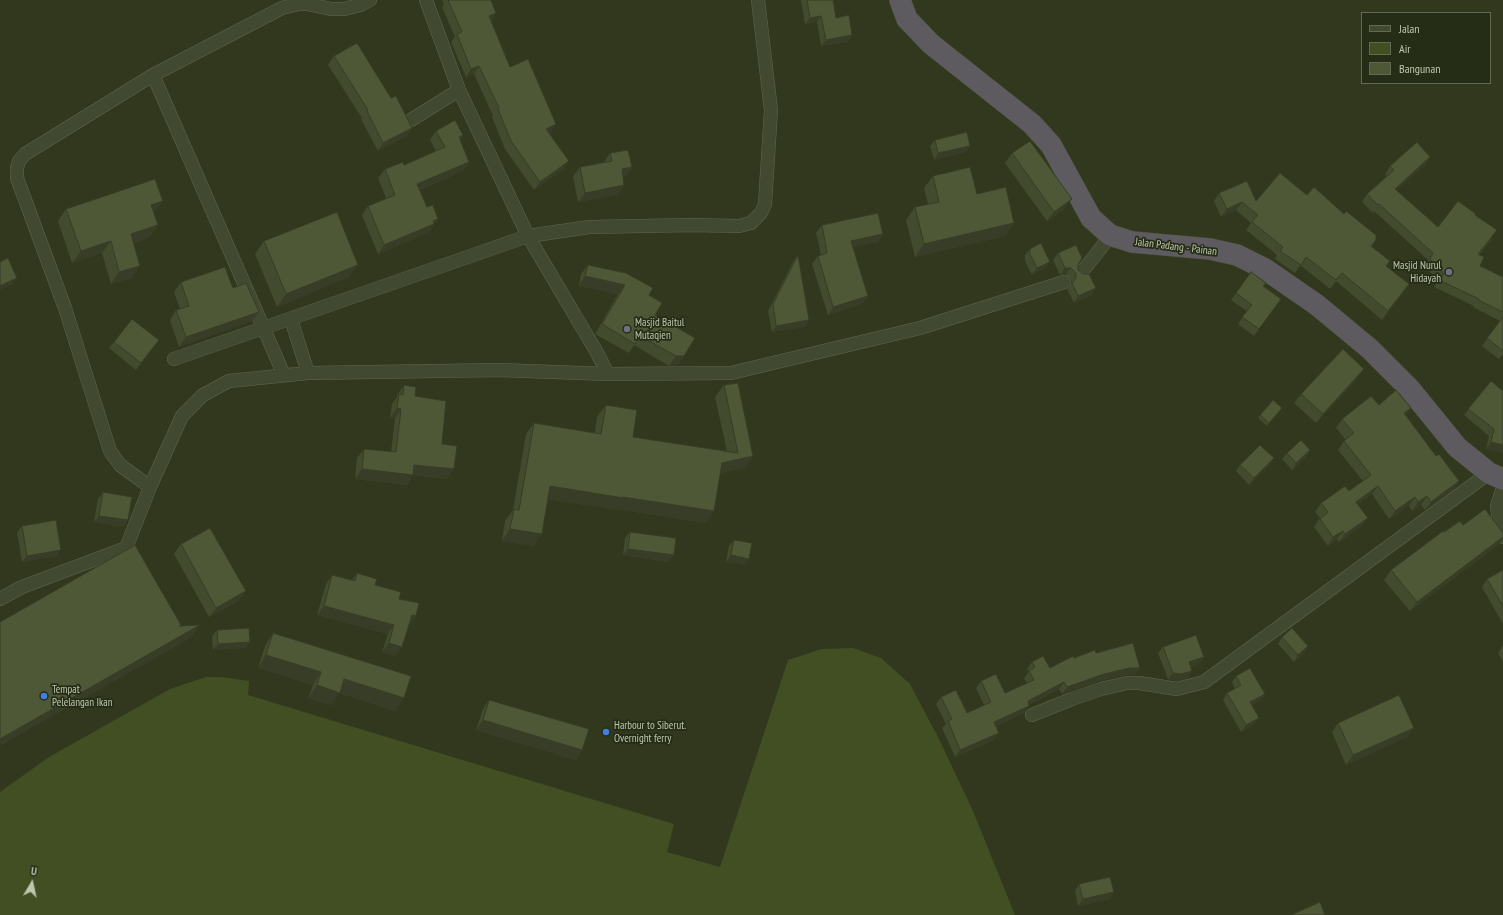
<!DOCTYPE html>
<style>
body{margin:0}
#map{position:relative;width:1503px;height:915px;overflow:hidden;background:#31381e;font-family:"PT Sans Narrow",sans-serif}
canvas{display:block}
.legend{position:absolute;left:1361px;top:12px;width:130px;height:72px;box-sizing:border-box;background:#262d17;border:1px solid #626a52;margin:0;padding:5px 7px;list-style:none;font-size:12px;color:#bdc6ab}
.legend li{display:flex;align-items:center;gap:8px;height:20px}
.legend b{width:20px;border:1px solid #626a52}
.north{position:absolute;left:12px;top:863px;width:40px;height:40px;-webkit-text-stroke:3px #262d17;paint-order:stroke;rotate:9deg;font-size:11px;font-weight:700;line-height:16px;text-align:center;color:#bdc6ab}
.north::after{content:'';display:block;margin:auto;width:14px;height:18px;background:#bdc6ab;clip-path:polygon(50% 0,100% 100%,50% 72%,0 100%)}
</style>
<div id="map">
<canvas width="1503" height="915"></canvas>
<ul class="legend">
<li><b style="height:5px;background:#424931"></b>Jalan</li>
<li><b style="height:11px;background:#424f22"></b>Air</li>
<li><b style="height:11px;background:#4e5736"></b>Bangunan</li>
</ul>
<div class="north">U</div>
</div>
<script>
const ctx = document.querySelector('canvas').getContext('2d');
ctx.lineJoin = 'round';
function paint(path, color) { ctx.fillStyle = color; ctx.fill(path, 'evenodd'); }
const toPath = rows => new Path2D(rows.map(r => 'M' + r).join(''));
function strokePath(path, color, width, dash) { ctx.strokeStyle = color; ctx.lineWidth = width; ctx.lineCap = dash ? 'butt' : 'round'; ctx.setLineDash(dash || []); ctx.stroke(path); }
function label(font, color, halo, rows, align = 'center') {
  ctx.font = font + ' "PT Sans Narrow",sans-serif'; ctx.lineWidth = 3.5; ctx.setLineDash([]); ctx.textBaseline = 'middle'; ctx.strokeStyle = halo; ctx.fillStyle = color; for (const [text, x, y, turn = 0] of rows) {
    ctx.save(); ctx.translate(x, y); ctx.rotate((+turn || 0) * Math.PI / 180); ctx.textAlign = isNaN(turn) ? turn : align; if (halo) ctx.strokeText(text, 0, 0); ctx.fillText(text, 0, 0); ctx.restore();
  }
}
paint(toPath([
 [853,648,881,658,910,684,939,739,973,811,1015,915,0,915,0,792,49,757,170,689,206,677,221,677,249,681,248,695,674,824,667,852,720,867,788,660,822,649]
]), '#424f22');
const minor = toPath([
 [426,0,459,90,528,236,596,351,608,374],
 [153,75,284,375],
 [411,120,459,90],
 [1081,273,1101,248,1110,235],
 [291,319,308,373],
 [174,359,528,236,589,227,693,225,739,226,751,223,761,213,765,204,771,110,758,0],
 [150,487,120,465,110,451,65,308,17,178,17,168,19,161,25,154,153,75,282,8,299,4,307,4,331,9,344,9,361,5,370,0],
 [1503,487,1497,506,1499,521,1503,537],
 [0,599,22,587,126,548,150,487,182,416,203,395,229,381,308,373,499,370,608,374,731,373,920,328,1064,282],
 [1032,715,1072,699,1101,689,1127,683,1139,683,1177,689,1204,682,1489,473]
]);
const trunk = toPath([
 [900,0,907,19,931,44,1032,124,1051,145,1091,218,1110,235,1132,242,1210,249,1237,255,1265,269,1317,305,1370,349,1409,388,1457,447,1489,473,1503,479]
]);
strokePath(minor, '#60674f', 14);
strokePath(trunk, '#4d533c', 22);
strokePath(minor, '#424931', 13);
strokePath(trunk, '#5d5b60', 21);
paint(toPath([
 [442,0,491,0,496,13,491,21,510,67,551,133,549,133,564,169,534,190,505,149,492,117,493,116,474,74,466,77,451,42,455,37,442,7,444,4],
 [801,0,833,0,836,18,852,35,848,42,821,46,817,22,805,24],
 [334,56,391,98,412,128,407,136,378,151,361,119,362,118,328,65],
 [436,131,463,135,460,139,469,162,463,171,419,190,427,207,438,219,428,233,378,254,362,215,368,206,386,198,378,178,385,169,404,165,436,151,430,140],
 [935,140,970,146,965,152,934,160,930,146],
 [610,153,632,167,625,177,623,177,624,185,618,195,578,202,573,176,580,167,604,162],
 [1012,153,1065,209,1047,221,1005,163],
 [1430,157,1425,165,1396,190,1438,227,1475,215,1492,238,1479,255,1480,266,1503,277,1503,354,1499,359,1482,346,1500,321,1473,307,1474,306,1434,287,1438,280,1425,267,1428,260,1374,211,1373,213,1362,202,1367,194,1387,176,1385,174,1390,166],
 [933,176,977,194,1014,223,1005,236,915,257,906,220,915,207,928,204,924,188],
 [1219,193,1256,201,1307,195,1344,214,1376,240,1372,246,1387,267,1404,292,1382,320,1336,281,1330,289,1300,265,1295,273,1275,259,1277,255,1246,230,1251,223,1236,210,1221,217,1214,201],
 [66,209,154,213,154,214,158,225,149,237,134,243,132,278,111,284,102,253,72,263,58,221],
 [822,225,883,234,878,242,853,247,868,296,862,304,828,315,812,264,818,256,821,255,816,233],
 [264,241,349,277,277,307,255,254],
 [1030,249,1045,268,1032,275,1025,261,1025,255],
 [1058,253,1078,265,1078,270,1092,295,1074,303,1067,289,1072,283,1071,279,1066,274,1060,275,1053,260],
 [798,255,809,320,805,327,772,332,768,311,793,262],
 [588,265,649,295,655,315,695,338,678,365,669,366,634,345,629,353,595,334,618,294,579,286,581,274],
 [1251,272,1263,286,1281,299,1254,336,1238,324,1247,311,1231,300],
 [181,282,233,288,259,312,252,321,179,347,170,320,176,310,180,309,174,292],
 [159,340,136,370,109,348,114,342],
 [1358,378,1316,423,1294,403,1301,394],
 [1491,381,1503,453,1486,449,1489,436,1464,415],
 [404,385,415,396,442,444,447,479,413,475,407,485,355,479,357,458,364,449,391,452,395,419,390,418,392,404,397,397,397,395],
 [724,385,753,456,745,468,720,473,706,523,616,509,615,510,548,499,534,546,502,541,505,521,513,510,526,434,534,423,595,433,597,417,606,405,633,437,727,451,715,397],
 [1379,405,1411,408,1405,416,1436,456,1459,481,1453,490,1425,510,1421,505,1412,511,1409,506,1389,519,1372,494,1358,504,1362,526,1339,542,1337,539,1328,546,1314,527,1320,518,1315,512,1321,503,1349,491,1363,481,1338,450,1344,441,1346,440,1336,428,1342,419],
 [1280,411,1267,426,1258,418,1260,415],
 [1310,450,1306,457,1292,470,1282,459,1287,453],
 [1274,458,1270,465,1249,485,1236,471,1240,465],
 [103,492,128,520,123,527,94,522,98,499],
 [22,526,57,556,22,562,17,532],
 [630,532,669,562,623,555,625,538],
 [1444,532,1503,533,1503,538,1498,545,1410,611,1384,580,1391,570],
 [734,540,745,565,726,562,729,546],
 [181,544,239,601,209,617,174,554],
 [1503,570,1503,624,1482,587,1487,579],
 [357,573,375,585,399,599,410,625,409,625,402,647,395,656,382,652,388,634,317,615,326,584,332,575,352,580],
 [217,630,250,642,245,648,213,650,212,636],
 [273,633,404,698,395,711,339,693,331,705,308,698,313,685,258,668,265,646],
 [1282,637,1308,646,1304,653,1294,662,1278,644],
 [1503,645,1503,662,1498,653],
 [1163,647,1204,657,1200,663,1191,667,1188,678,1177,681,1168,679,1158,653],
 [1096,653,1135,675,1125,675,1099,681,1062,694,1059,689,1029,705,1024,713,996,726,994,740,955,757,942,728,946,724,936,704,941,697,967,713,984,705,976,688,981,681,1005,693,1027,683,1024,678,1029,672,1027,669,1032,662,1050,668,1074,658],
 [1236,676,1265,694,1261,700,1252,705,1259,718,1254,724,1241,732,1223,700,1227,693,1235,689,1232,682],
 [489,700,582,750,576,760,476,730,483,709],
 [1338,723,1407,737,1346,765,1332,732],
 [1079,884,1114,892,1110,899,1078,906,1075,891]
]), '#434b2e');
paint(toPath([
 [496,13,491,22,489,16],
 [821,16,817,22,805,24,810,18],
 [852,35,848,42,821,46,826,40],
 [479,66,474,74,466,77,471,69],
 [556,124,551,133,540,137,546,129],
 [412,128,407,136,378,151,383,143],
 [970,146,965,152,934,160,938,153],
 [1430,157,1425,165,1389,196,1395,189],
 [569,161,564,169,534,190,540,182],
 [469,162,463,171,410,193,417,184],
 [632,167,625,177,615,179,622,169],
 [624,185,618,195,578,202,585,193],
 [1072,199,1065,209,1047,221,1054,212],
 [163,201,154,213,142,217,151,205],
 [1242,202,1236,210,1221,217,1227,209],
 [438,219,428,233,378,254,384,245],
 [1014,223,1005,236,915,257,924,244],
 [158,225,149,237,123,246,131,234],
 [883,234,878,242,845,249,851,241],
 [111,241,102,253,72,263,81,251],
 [1050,262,1045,268,1032,275,1037,268],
 [358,265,349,277,277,307,286,294],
 [140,266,132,278,111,284,119,272],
 [1065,268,1071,268,1066,274,1060,275],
 [585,276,625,285,618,294,579,286],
 [17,278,12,285,0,290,0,286],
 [1409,284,1404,292,1382,320,1388,311],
 [1096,288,1092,295,1074,303,1078,296],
 [868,296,862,304,828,315,833,307],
 [259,312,252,321,179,347,186,337],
 [809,320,805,327,772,332,776,326],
 [676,356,684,356,678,365,669,366],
 [1364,369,1358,378,1316,423,1323,414],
 [397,408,401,409,395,419,390,418],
 [1411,408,1405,416,1404,413],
 [1491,442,1503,445,1503,453,1486,449],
 [1310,450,1306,457,1292,470,1296,463],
 [753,456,745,468,714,475,722,463],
 [1274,458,1270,465,1249,485,1254,478],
 [414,465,454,469,447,479,413,475,407,485,355,479,362,469],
 [1459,481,1453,490,1425,510,1431,502],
 [550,486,714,511,706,523,616,509,615,510,542,498],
 [1378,486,1372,494,1350,510,1356,502],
 [1427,496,1421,505,1412,511,1418,502],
 [1415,497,1409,506,1389,519,1395,511],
 [99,516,128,520,123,527,94,522],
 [1368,518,1362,526,1339,542,1345,534],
 [510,529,542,534,534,546,502,541],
 [1343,531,1337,539,1328,546,1333,537],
 [1503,537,1503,538,1498,545,1410,611,1417,602],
 [628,549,674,555,669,562,623,555],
 [61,550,57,556,22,562,27,556],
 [731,555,749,559,745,565,726,562],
 [246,591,239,601,209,617,216,608],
 [324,606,394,625,388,634,317,615],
 [412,615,416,616,410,625,405,624],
 [200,625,191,638,0,746,0,739],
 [250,642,245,648,213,650,218,644],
 [389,643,402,647,395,656,382,652],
 [1308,646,1304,653,1294,662,1298,655],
 [266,655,321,672,313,685,258,668],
 [1204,657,1200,663,1184,669,1189,662],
 [1130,668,1140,668,1135,675,1125,675,1099,681,1062,694,1067,687,1104,674],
 [1192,671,1188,678,1177,681,1168,679,1173,673],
 [344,679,404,698,395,711,339,693,331,705,308,698,317,685],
 [1064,682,1059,689,1023,708,1028,701],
 [1265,694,1261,700,1246,709,1250,702],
 [1029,706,1024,713,989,729,994,722],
 [1259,718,1254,724,1241,732,1246,725],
 [483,720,582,750,576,760,476,730],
 [1414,728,1407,737,1346,765,1353,755],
 [999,733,994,740,955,757,960,750],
 [1114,892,1110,899,1078,906,1083,899]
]), '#373d26');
const building = toPath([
 [448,0,491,0,496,13,489,16,510,67,528,59,556,124,546,129,569,161,540,182,511,141,498,109,499,108,479,66,471,69,457,34,462,32,448,0],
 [807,0,833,0,836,18,849,15,852,35,826,40,821,16,810,18,807,0],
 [357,43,391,98,396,96,412,128,383,143,367,111,368,110,334,56,357,43],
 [455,120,463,135,459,137,469,162,417,184,427,207,433,205,438,219,433,221,434,224,384,245,368,206,395,195,385,169,403,162,404,165,445,147,436,131,455,120],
 [967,132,970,146,938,153,935,140,967,132],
 [1030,141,1072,199,1054,212,1012,153,1030,141],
 [1417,142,1430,157,1395,189,1438,227,1458,201,1476,214,1475,215,1497,230,1478,254,1484,257,1480,266,1503,277,1503,312,1478,300,1479,299,1439,280,1444,274,1430,259,1433,253,1379,204,1378,205,1367,194,1394,170,1390,166,1417,142],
 [628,150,632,167,622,169,624,185,585,193,580,167,612,161,610,153,628,150],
 [970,167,977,194,1006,187,1014,223,924,244,915,207,939,202,933,176,970,167],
 [1280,173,1307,195,1314,187,1344,214,1346,211,1376,235,1376,240,1371,246,1390,261,1386,266,1409,284,1388,311,1342,273,1336,280,1306,257,1301,265,1280,251,1283,247,1252,222,1258,215,1242,202,1227,209,1219,193,1247,181,1256,201,1280,173],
 [155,179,163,201,151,205,158,225,131,234,140,266,119,272,111,241,81,251,66,209,155,179],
 [337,212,358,265,286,294,264,241,337,212],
 [878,213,883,234,851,241,868,296,833,307,818,256,827,253,822,225,878,213],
 [1041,243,1050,262,1037,268,1030,254,1030,249,1041,243],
 [1076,245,1082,258,1078,265,1078,270,1084,274,1089,274,1096,288,1078,296,1072,283,1076,278,1076,273,1071,268,1065,268,1058,253,1076,245],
 [798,255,809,320,776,326,773,304,798,255],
 [8,258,17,278,0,286,0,262,8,258],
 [588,265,626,273,653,288,649,295,662,303,655,315,695,338,684,356,676,356,640,336,635,344,602,324,625,285,585,276,588,265],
 [225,267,233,288,246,283,259,312,186,337,176,310,189,306,181,282,225,267],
 [1251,272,1266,283,1263,286,1281,299,1259,329,1242,317,1252,305,1236,293,1251,272],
 [1503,317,1503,351,1487,338,1503,317],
 [132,319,159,340,141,363,114,342,132,319],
 [1343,349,1364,369,1323,414,1301,394,1343,349],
 [1491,381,1503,391,1503,445,1491,442,1494,429,1468,409,1491,381],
 [738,383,753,456,722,463,714,511,623,497,623,498,550,486,542,534,510,529,514,509,519,510,534,423,601,434,606,405,637,410,633,437,738,453,724,385,738,383],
 [404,385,416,387,415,396,446,401,442,444,457,446,454,469,414,465,413,475,362,469,364,449,396,452,401,409,397,408,399,394,403,395,404,385],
 [1396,390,1411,408,1404,413,1436,456,1439,454,1459,481,1431,502,1427,496,1418,502,1415,497,1395,511,1378,486,1356,502,1368,518,1345,534,1343,531,1333,537,1320,519,1328,512,1321,503,1345,486,1349,491,1371,475,1344,441,1354,433,1342,419,1371,396,1379,405,1396,390],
 [1273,400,1282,408,1269,423,1260,415,1273,400],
 [1301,440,1310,450,1296,463,1287,453,1301,440],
 [1260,445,1274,458,1254,478,1240,465,1260,445],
 [103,492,132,497,128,520,99,516,103,492],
 [1485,509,1503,533,1503,537,1417,602,1391,570,1443,531,1444,532,1460,521,1463,525,1485,509],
 [56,520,61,550,27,556,22,526,56,520],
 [210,528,246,591,216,608,181,544,210,528],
 [630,532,676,538,674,555,628,549,630,532],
 [734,540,752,543,749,559,731,555,734,540],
 [135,545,181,625,179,626,200,625,0,739,0,622,135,545],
 [1503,570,1503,606,1487,579,1503,570],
 [357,573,377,579,375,585,401,592,399,599,419,603,416,616,412,615,402,647,389,643,394,625,324,606,332,575,355,581,357,573],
 [249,628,250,642,218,644,217,630,249,628],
 [1292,628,1308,646,1298,655,1282,637,1292,628],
 [273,633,411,676,404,698,344,679,340,693,317,685,321,672,266,655,273,633],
 [1196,635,1204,657,1189,662,1192,671,1181,674,1173,673,1163,647,1196,635],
 [1133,643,1140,668,1130,668,1104,674,1067,687,1064,682,1028,701,1029,706,994,722,999,733,960,750,948,721,952,719,941,697,956,690,967,713,991,702,981,681,996,674,1005,693,1034,680,1029,671,1035,667,1032,662,1043,656,1050,668,1073,656,1074,658,1095,650,1096,653,1133,643],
 [1250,668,1265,694,1250,702,1259,718,1246,725,1227,693,1241,685,1236,676,1250,668],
 [1399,695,1414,728,1353,755,1338,723,1399,695],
 [489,700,589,729,582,750,483,720,489,700],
 [1110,877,1114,892,1083,899,1079,884,1110,877],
 [1320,902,1325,915,1293,915,1293,914,1320,902]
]);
paint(building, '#4e5736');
strokePath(building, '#373d26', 1);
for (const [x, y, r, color] of [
 [1449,272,4,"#6b7280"],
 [627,329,4,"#6b7280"],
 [44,696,4,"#3f7fe0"],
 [606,732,4,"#3f7fe0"]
]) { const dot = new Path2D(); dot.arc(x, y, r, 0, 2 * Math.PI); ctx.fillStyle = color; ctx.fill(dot); strokePath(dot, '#262d17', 1.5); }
label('11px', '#bdc6ab', '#262d17', [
 ["Jalan Padang - Painan",1176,247,7]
]);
label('11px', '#bdc6ab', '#262d17', [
 ["Masjid Nurul",1441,266,"right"],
 ["Hidayah",1441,279,"right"],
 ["Masjid Baitul",635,323],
 ["Mutaqien",635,336],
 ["Tempat",52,690],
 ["Pelelangan Ikan",52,703],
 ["Harbour to Siberut.",614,726],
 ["Overnight ferry",614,739]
], 'left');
</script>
